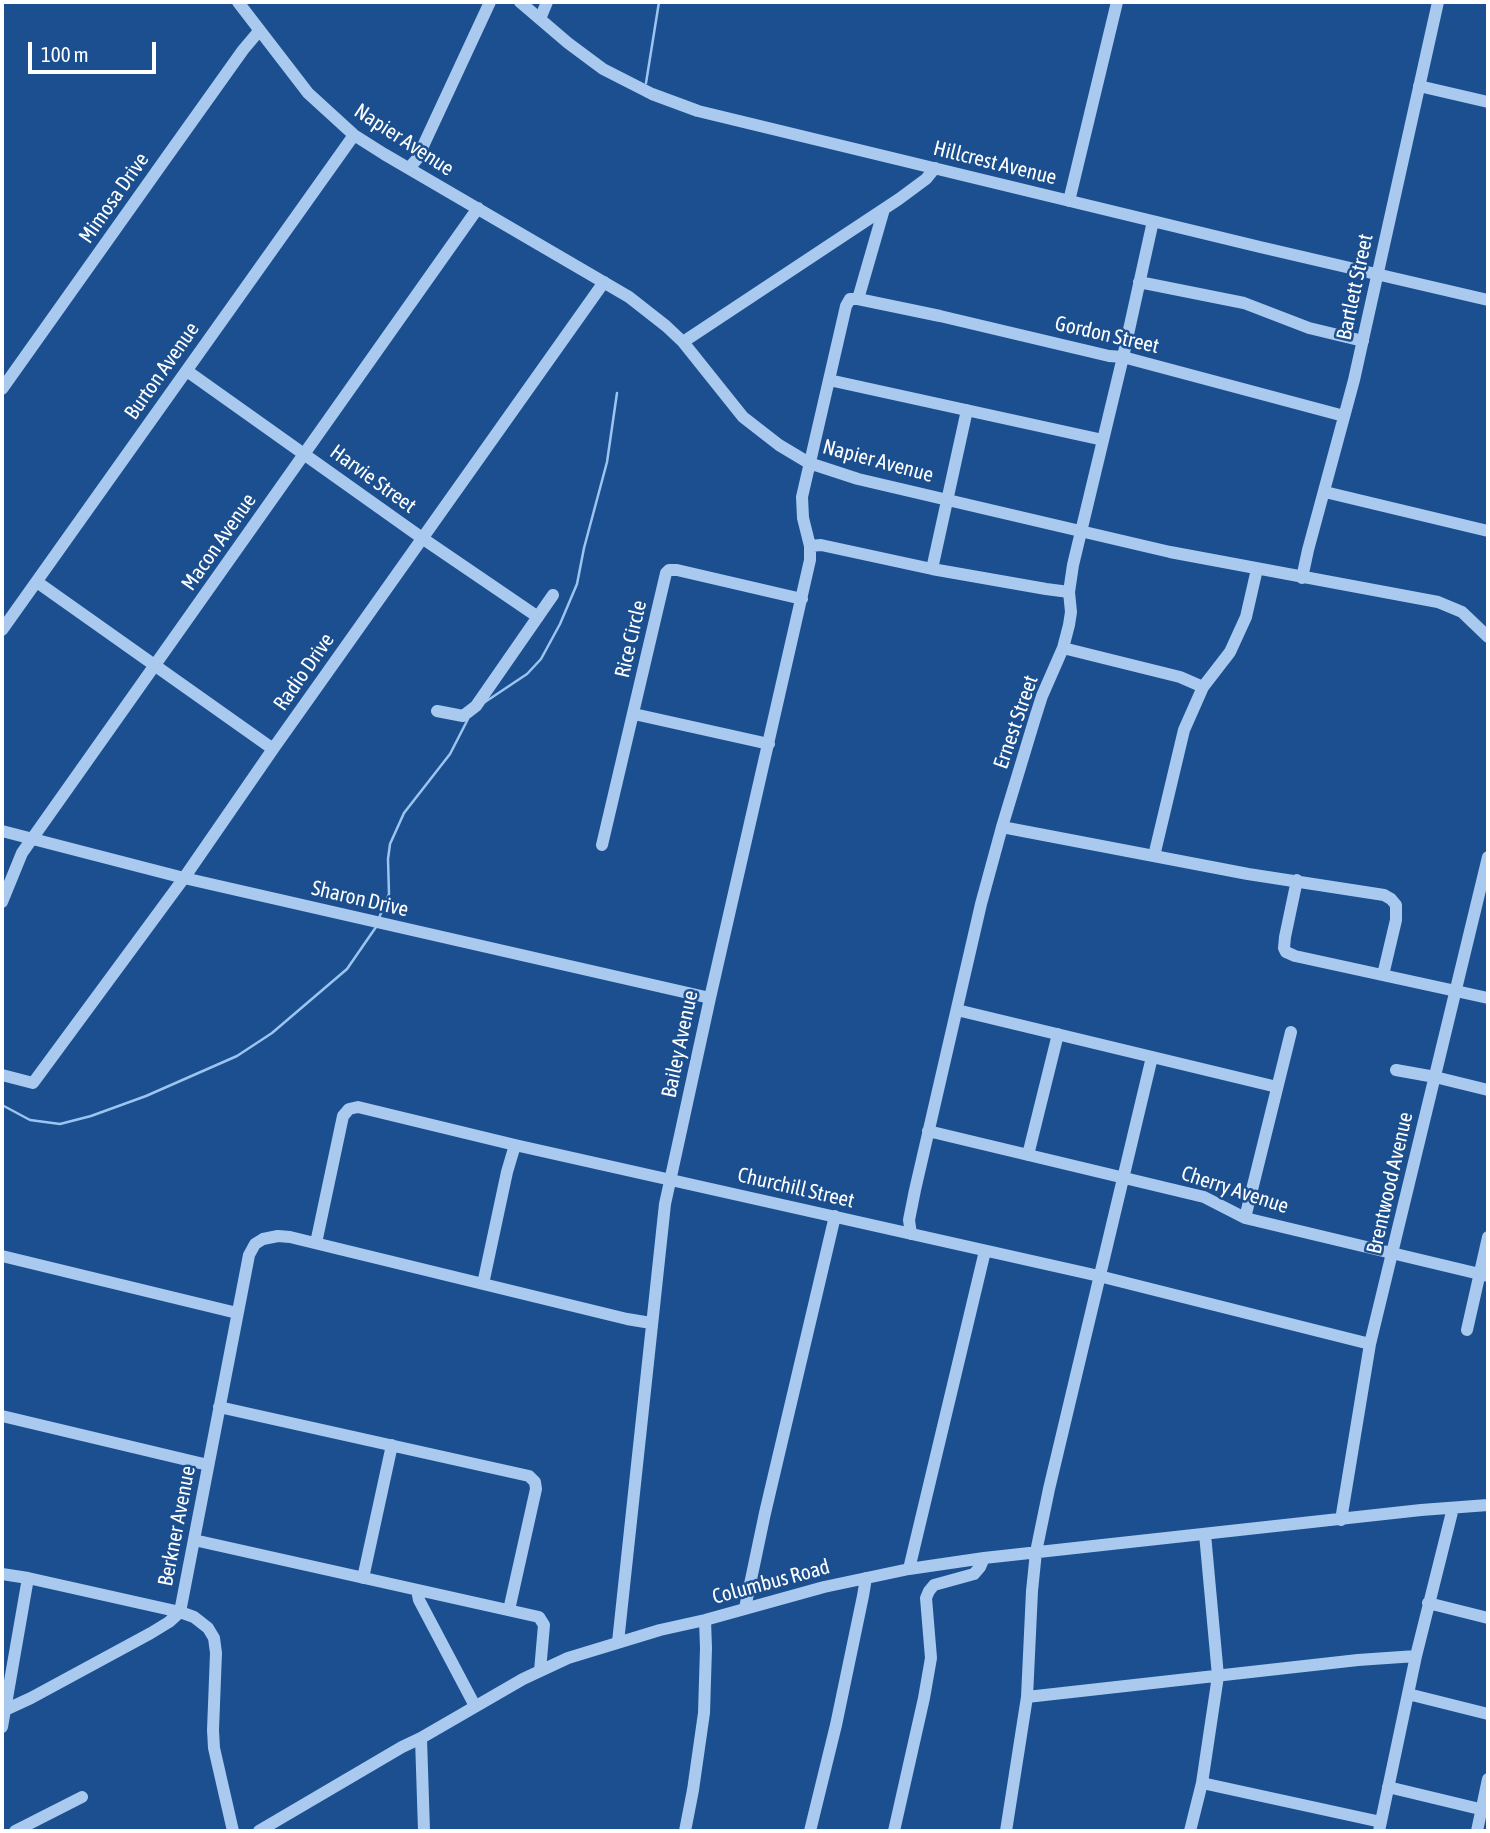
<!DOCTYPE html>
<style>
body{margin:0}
#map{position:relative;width:1490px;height:1833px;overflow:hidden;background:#1b4f8f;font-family:"Asap Condensed",sans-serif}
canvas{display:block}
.frame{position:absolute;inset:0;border:4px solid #fff;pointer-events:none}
.scale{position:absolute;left:28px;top:42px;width:128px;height:32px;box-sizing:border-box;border:4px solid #fff;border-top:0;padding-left:9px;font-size:21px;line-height:24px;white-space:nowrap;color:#fff;-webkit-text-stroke:5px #1b4f8f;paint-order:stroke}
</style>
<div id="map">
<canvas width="1490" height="1833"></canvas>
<div class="frame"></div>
<div class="scale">100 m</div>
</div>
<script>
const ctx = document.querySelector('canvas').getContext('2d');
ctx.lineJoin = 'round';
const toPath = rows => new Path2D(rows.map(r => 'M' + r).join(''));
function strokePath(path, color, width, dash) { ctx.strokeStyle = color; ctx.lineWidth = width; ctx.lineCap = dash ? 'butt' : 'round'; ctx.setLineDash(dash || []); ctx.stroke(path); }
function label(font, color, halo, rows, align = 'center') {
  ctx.font = font + ' "Asap Condensed",sans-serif'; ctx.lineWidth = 5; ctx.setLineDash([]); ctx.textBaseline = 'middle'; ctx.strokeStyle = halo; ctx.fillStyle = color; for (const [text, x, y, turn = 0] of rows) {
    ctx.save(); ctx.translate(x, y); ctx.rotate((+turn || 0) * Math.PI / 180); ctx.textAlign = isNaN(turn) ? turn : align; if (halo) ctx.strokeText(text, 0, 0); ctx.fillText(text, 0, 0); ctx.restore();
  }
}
strokePath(toPath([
 [646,83,659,2],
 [485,702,527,674,541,659,560,624,577,584,584,548,607,462,617,393],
 [379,918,389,894,388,859,390,844,404,813,450,754,468,719],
 [2,1105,30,1120,60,1124,91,1116,146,1096,237,1056,272,1033,347,969,376,927]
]), '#9cc4f0', 2.5);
strokePath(toPath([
 [238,2,308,93,354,135,384,154,629,297,666,326,683,342,743,417,779,445,809,463,858,479,1170,552,1438,602,1462,612,1488,637],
 [520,2,568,43,603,69,652,94,698,111,1260,247,1488,300],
 [540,19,547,2],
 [1419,86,1488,102],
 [409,168,417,159,490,2],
 [1069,201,1117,2],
 [1139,282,1244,303,1309,328,1363,341],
 [858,299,884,209],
 [683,342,899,199,926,179,935,168],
 [187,371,422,538,538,617],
 [829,380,1103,440],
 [2,389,166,158,243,50,259,31],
 [1325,492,1488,531],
 [810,546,821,545,932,569,1046,589,1069,592],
 [932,569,967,410],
 [1302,578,1308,550,1354,380,1438,2],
 [37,582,273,749],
 [2,630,354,135],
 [1063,648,1180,677,1203,687],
 [437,711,463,716,476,706,553,595],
 [634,714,769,744],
 [1002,827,1248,874,1384,895,1391,899,1396,905,1396,920,1383,975],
 [2,831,184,878,710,998],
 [602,845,666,573,669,570,677,570,802,599],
 [1154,856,1184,730,1203,687,1230,652,1246,617,1257,569],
 [1297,880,1285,937,1284,948,1286,952,1295,956,1488,998],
 [2,902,22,853,478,208],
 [957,1010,1277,1087],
 [1396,1070,1435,1077,1488,1090],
 [2,1075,33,1083,184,878,273,749,604,282],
 [928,1131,1204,1197,1245,1218,1488,1276],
 [1028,1155,1058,1034],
 [1245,1218,1291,1032],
 [911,1234,909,1220,915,1190,981,904,1002,827,1035,718,1042,696,1063,648,1069,625,1071,612,1069,592,1073,565,1123,357,1153,221],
 [316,1243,343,1116,349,1109,358,1107,515,1145,1099,1276,1370,1344],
 [2,1256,237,1313],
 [483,1284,507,1172,515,1145],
 [1467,1330,1488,1237],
 [219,1407,529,1476,535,1482,536,1489,509,1610],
 [2,1416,208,1465],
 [1341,1520,1370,1344,1488,857],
 [194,1540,539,1617,544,1625,540,1671],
 [909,1569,985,1251],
 [2,1574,28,1578,180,1612,194,1617,208,1628,214,1638,216,1653,213,1730,214,1748,233,1831],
 [363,1578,392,1445],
 [417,1590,419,1600,475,1706],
 [1428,1603,1488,1618],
 [745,1608,765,1513,835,1216],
 [180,1612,249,1255,255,1244,263,1239,278,1236,290,1237,627,1319,651,1323],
 [618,1642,665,1204,710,998,810,560,810,546,803,518,802,497,846,306,850,299,858,299,940,316,1109,356,1123,357,1344,416],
 [1408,1694,1488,1714],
 [1027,1697,1358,1660,1416,1656],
 [5,1710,31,1698,151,1633,169,1622,180,1612],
 [2,1727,28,1578],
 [421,1738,424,1831],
 [1202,1783,1381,1822],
 [1388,1787,1488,1811],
 [15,1831,82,1797],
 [259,1831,402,1747,421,1738,523,1679,568,1658,660,1630,705,1620,824,1587,909,1569,984,1558,1421,1510,1488,1505],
 [685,1831,693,1790,704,1713,706,1648,705,1620],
 [810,1831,836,1725,863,1596,866,1578],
 [894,1831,924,1698,931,1658,926,1598,929,1591,934,1585,974,1574,980,1567,984,1558],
 [1006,1831,1027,1697,1032,1591,1036,1552,1049,1489,1152,1057],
 [1190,1831,1202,1783,1218,1676,1205,1534],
 [1379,1831,1416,1656,1453,1508],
 [1477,1831,1488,1779]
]), '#a9c9ee', 12);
label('21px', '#fff', '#1b4f8f', [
 ["Napier Avenue",404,140,33],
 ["Hillcrest Avenue",995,163,14],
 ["Mimosa Drive",114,198,-55],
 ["Bartlett Street",1355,287,-78],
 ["Gordon Street",1107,335,13],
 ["Burton Avenue",162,371,-55],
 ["Napier Avenue",878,461,15],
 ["Harvie Street",373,479,36],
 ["Macon Avenue",219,542,-55],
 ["Rice Circle",631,639,-77],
 ["Radio Drive",304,672,-55],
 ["Ernest Street",1016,722,-71],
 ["Sharon Drive",360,899,13],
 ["Bailey Avenue",680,1044,-78],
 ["Brentwood Avenue",1390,1183,-77],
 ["Churchill Street",796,1188,13],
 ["Cherry Avenue",1235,1190,18],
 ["Berkner Avenue",177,1526,-79],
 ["Columbus Road",771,1582,-15]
]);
</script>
